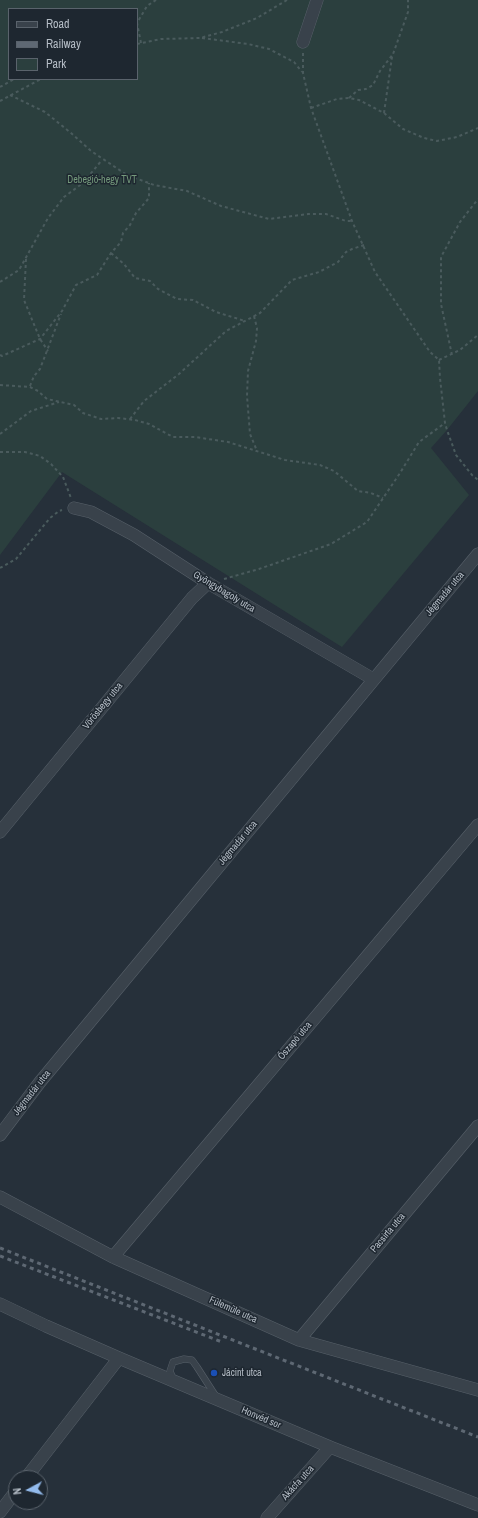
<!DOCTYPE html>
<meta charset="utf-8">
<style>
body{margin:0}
#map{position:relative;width:478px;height:1518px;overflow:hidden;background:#26303a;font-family:"Archivo Narrow",sans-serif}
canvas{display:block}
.legend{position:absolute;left:8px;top:8px;width:130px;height:72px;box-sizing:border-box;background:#1e2730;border:1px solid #5a636c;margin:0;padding:5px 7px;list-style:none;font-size:12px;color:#b5bdc6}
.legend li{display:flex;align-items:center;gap:8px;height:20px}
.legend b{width:20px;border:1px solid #5a636c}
.north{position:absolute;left:8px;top:1470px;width:40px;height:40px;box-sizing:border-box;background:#1e2730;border:1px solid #5a636c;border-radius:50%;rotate:263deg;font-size:11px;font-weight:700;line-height:16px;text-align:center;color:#b5bdc6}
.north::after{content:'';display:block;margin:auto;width:14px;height:18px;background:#93bbed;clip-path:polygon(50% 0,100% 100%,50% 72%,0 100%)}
</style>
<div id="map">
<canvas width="478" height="1518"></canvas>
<ul class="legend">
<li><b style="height:5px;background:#39424b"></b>Road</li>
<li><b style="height:5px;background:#5e6873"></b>Railway</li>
<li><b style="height:11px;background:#2b3f3e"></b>Park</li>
</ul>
<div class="north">N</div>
</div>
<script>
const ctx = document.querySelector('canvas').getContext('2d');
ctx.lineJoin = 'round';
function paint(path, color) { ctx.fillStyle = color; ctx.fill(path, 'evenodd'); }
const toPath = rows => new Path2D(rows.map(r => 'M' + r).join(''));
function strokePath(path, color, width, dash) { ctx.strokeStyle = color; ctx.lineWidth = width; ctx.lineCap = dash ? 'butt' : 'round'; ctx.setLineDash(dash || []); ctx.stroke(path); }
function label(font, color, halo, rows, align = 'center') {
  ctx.font = font + ' "Archivo Narrow",sans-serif'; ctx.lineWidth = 3; ctx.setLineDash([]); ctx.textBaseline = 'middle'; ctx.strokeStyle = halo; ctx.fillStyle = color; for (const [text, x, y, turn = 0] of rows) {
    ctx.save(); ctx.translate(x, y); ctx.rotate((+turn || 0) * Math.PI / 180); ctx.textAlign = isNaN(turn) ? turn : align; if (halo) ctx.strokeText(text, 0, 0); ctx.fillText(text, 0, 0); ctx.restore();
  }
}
paint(toPath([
 [0,0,478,0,478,391,447,430,431,448,469,495,342,647,62,472,0,555],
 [9,9,137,9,137,79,9,79]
]), '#2b3f3e');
const service = toPath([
 [174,1381,170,1371,173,1362,184,1359,192,1360,197,1367,215,1395]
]);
const minor = toPath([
 [303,42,317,0],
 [74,508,91,512,134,535,208,583,373,679],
 [0,832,192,598,208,583],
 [0,1135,40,1082,478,554],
 [0,1197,113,1257,299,1340,478,1390],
 [113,1257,478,825],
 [0,1304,46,1326,119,1358,330,1447,478,1505],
 [299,1340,478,1126],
 [26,1478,119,1358],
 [0,1512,16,1491],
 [267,1518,330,1447]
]);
strokePath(service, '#576069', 7);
strokePath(minor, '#576069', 13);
strokePath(toPath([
 [202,38,248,44,269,49,294,62,302,72],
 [141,43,137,23,147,6,156,0],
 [137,44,161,39,200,38,222,32,257,18,287,0],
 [303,53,303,73,311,108,352,221,375,272,430,352,439,360,440,378,445,423,447,430,456,455,472,475,478,480],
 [0,87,14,79],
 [10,95,45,112,71,133,91,151,127,175,154,185,187,191,221,206,269,219,308,214,326,214,346,221,352,221],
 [349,98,358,90,366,89,373,85,380,71,393,54],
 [0,101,41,79],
 [311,108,337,99,349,98,359,100,384,113,403,129,424,138,437,141,457,137,478,128],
 [384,113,392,57,408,12,408,0],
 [111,253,124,264,135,278,150,281,158,289,177,299,193,300,216,312,245,321],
 [26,259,24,300,40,339,48,351],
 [0,282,19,270,48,218,64,197,83,183,102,160],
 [254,316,257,328,256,341,248,371,247,396,250,434,257,451],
 [0,355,2,356,40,339,62,311,76,285,97,275,111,253,121,242,123,233,130,225,136,213,149,198,149,183],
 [452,355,441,304,441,257,460,222,478,199],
 [439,360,460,350,478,335],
 [0,385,30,387,38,391,47,399,74,405,83,413,101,419,118,418,135,420,149,424,173,437,195,437,228,442,285,460,320,465,334,471,358,491,371,493,383,498],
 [30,386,34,376,40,369,61,314],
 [130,419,144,401,179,374,226,331,260,313,292,280,319,272,338,262,346,252,352,249,364,245],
 [0,434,31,411,59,402],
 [0,452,25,452,40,456,51,464,63,477,71,498],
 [0,568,16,559,50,518,59,511,62,510],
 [224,579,259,569,331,544,367,522,400,473,419,442,445,423]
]), '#4a5b5d', 2, [3, 3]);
strokePath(service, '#39424b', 6);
strokePath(minor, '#39424b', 12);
strokePath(toPath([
 [0,1248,478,1437],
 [0,1256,222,1342]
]), '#5e6873', 3, [4, 4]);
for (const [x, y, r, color] of [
 [214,1373,4,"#1a4fb4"]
]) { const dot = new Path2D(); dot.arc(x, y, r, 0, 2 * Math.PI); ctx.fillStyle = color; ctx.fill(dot); strokePath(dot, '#1e2730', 1.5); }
label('10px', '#759a7c', '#1e2730', [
 ["Debegió-hegy TVT",102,180]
]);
label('10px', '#b5bdc6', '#1e2730', [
 ["Gyöngybagoly utca",224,592,31],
 ["Jégmadár utca",445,594,-50],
 ["Vörösbegy utca",103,706,-51],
 ["Jégmadár utca",238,843,-50],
 ["Őszapó utca",295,1041,-50],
 ["Jégmadár utca",32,1093,-52],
 ["Pacsirta utca",388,1233,-50],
 ["Fülemüle utca",233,1310,24],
 ["Honvéd sor",261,1418,23],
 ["Akácfa utca",298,1483,-48]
]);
label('10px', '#b5bdc6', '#1e2730', [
 ["Jácint utca",222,1373]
], 'left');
</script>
